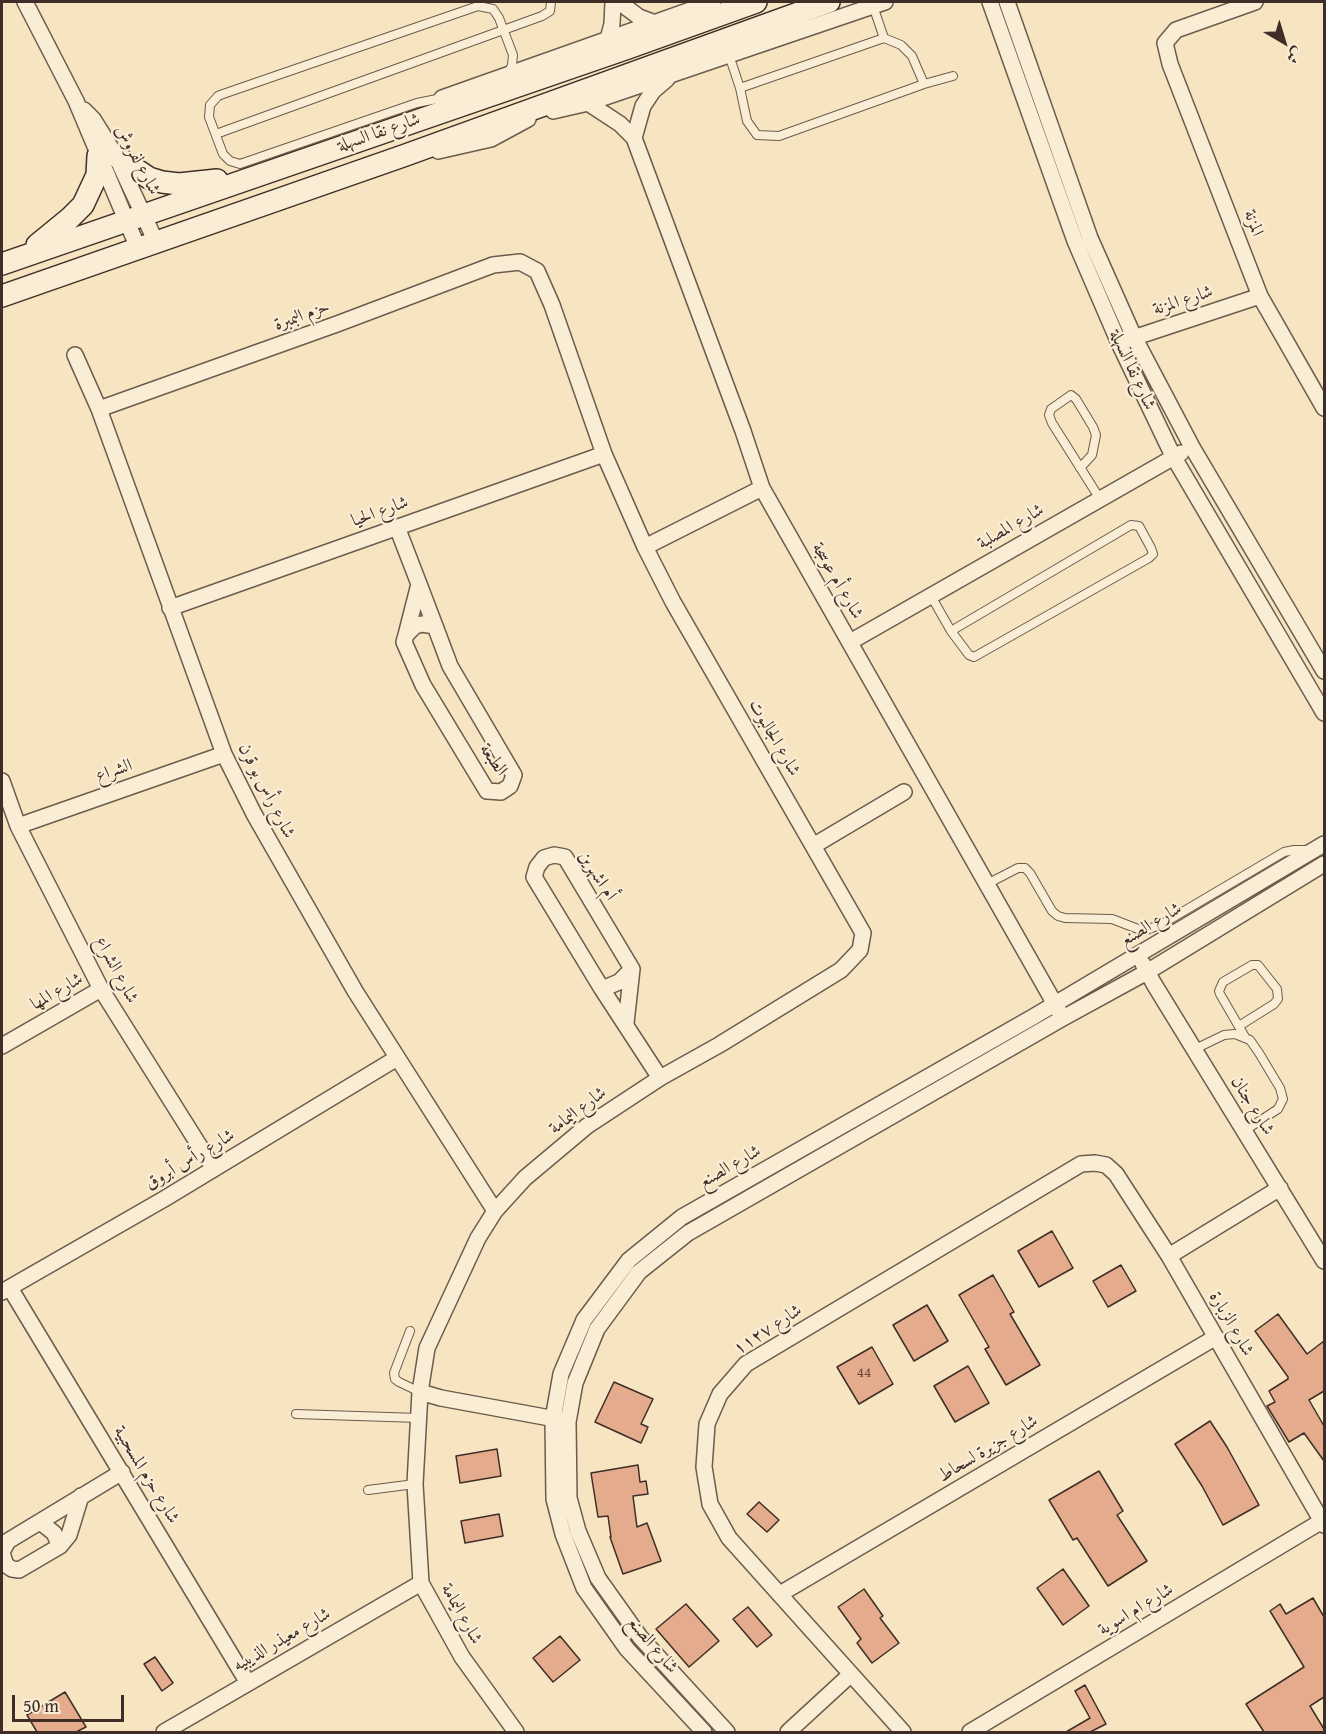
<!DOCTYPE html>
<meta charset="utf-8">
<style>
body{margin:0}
#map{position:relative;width:1326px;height:1734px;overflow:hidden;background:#f7e4c0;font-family:"Gentium Book Plus",Amiri,serif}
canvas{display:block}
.frame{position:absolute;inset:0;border:3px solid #3e2e27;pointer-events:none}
.north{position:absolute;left:1254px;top:12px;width:60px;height:60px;-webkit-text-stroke:4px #faedd6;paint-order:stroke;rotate:142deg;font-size:16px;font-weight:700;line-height:24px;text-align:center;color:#3e2e27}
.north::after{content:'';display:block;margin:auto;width:21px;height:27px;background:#3e2e27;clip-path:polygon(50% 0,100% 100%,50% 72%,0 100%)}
.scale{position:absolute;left:12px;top:1695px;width:112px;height:27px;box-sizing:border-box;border:3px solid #3e2e27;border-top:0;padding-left:8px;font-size:18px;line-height:21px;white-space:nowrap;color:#3e2e27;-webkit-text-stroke:4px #faedd6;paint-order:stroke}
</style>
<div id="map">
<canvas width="1326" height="1734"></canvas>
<div class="frame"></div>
<div class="north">ش</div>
<div class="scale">50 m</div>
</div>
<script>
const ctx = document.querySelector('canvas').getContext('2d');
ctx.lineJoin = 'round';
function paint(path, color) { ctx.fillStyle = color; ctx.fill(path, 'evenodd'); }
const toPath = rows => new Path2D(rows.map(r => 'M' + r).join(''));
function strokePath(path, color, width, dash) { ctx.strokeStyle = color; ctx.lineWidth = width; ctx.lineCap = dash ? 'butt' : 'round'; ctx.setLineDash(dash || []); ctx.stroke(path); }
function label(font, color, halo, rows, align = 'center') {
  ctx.font = font + ' "Gentium Book Plus",Amiri,serif'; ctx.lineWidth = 4.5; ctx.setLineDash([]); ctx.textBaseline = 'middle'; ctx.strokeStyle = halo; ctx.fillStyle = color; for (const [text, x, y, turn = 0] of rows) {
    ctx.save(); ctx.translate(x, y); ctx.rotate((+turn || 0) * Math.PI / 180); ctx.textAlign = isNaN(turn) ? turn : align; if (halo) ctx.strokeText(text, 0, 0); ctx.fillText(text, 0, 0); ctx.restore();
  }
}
const building = toPath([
 [1052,1231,1073,1268,1039,1287,1018,1251,1052,1231],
 [1121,1265,1136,1291,1108,1307,1093,1281,1121,1265],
 [993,1275,1014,1312,1010,1314,1040,1365,1006,1385,985,1349,989,1347,959,1295,993,1275],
 [927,1305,948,1341,914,1361,893,1325,927,1305],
 [1278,1314,1307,1354,1324,1341,1324,1391,1309,1400,1324,1426,1324,1461,1304,1433,1289,1442,1267,1406,1275,1402,1269,1391,1288,1379,1288,1377,1255,1331,1278,1314],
 [872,1347,893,1384,859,1404,837,1367,872,1347],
 [968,1366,989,1403,955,1422,934,1386,968,1366],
 [614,1382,653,1399,641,1424,648,1427,641,1443,595,1422,614,1382],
 [1210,1421,1227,1447,1259,1505,1223,1525,1202,1486,1175,1444,1210,1421],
 [497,1449,501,1476,460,1483,456,1456,497,1449],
 [638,1465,640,1482,646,1481,648,1494,633,1496,637,1527,647,1523,661,1561,623,1574,610,1537,611,1537,608,1516,598,1517,591,1473,638,1465],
 [1099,1471,1123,1511,1117,1515,1147,1561,1108,1586,1077,1538,1073,1540,1049,1500,1099,1471],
 [759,1502,779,1520,767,1532,747,1514,759,1502],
 [499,1514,503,1536,465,1543,461,1521,499,1514],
 [1063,1569,1089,1606,1063,1625,1037,1588,1063,1569],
 [864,1589,883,1616,880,1618,899,1643,872,1663,857,1643,861,1639,838,1607,864,1589],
 [1313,1598,1324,1617,1324,1697,1310,1706,1324,1729,1324,1732,1264,1732,1246,1704,1304,1667,1270,1611,1280,1604,1286,1614,1313,1598],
 [686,1604,719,1641,689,1667,656,1629,686,1604],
 [748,1607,772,1635,757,1647,733,1619,748,1607],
 [560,1636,580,1660,553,1682,533,1658,560,1636],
 [155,1657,173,1683,162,1691,144,1664,155,1657],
 [1085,1685,1106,1724,1090,1732,1066,1732,1090,1718,1075,1691,1085,1685],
 [65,1692,86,1727,76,1732,37,1732,27,1715,65,1692]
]);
paint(building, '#e4ab8d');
strokePath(building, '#3e2e27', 1.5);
const lane = toPath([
 [873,6,884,38],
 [729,55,740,88,747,121,757,135,779,136,924,84,953,76],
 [740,88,884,38,901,45,912,56,924,84],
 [442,98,417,103,240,164,230,161,223,154,209,117,210,105,218,96,223,94,478,6,493,9,499,18,513,55,512,65,508,74],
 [216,134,542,16,550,11,551,2],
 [1080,468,1092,455,1096,435,1093,427,1076,399,1071,395,1051,409,1049,415,1052,423,1100,499],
 [931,596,951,631,969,655,974,657,1149,558,1153,554,1151,548,1139,526,1131,525,951,631],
 [987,884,1018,868,1025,868,1030,873,1052,911,1058,916,1065,918,1112,919,1138,929,1146,930,1162,924,1284,852,1294,850,1310,850],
 [1239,1026,1274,1004,1278,999,1277,989,1258,965,1252,965,1223,982,1219,991,1220,994,1245,1037],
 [1195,1049,1224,1035,1235,1034,1250,1040,1259,1053,1280,1088,1283,1099,1278,1109,1244,1131],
 [410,1331,394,1373,395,1379,399,1382,420,1392],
 [296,1414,419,1418],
 [368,1490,415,1484]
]);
const street = toPath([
 [25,2,76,101,138,248],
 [619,2,639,17,655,23],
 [990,2,1075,241,1119,343,1173,456,1324,713],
 [1007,2,1090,238,1134,337,1192,447,1324,671],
 [1255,2,1176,30,1165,43,1170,64,1260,296,1324,408],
 [608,39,612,24,613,2],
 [442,98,713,2],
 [588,103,620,124,634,138,743,431,762,488,1060,1013],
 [84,110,93,119,116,156,156,242],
 [553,111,588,103,885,2],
 [634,138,643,106,653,91,667,79],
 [438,151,491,139,528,119],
 [1127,340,1260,296],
 [75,355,99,409,224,754,254,814,355,991,495,1211],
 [99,409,337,324,493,265,520,262,537,271,552,305,604,454,645,547,673,602,863,933,860,950,841,970,719,1045,660,1078,587,1126,525,1178,495,1211,478,1238,427,1348,420,1392,415,1484,421,1583,462,1657,516,1732],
 [397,527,419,584,435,626,450,666,514,775,510,786,501,792,487,791,423,685,404,642,406,635,415,626,422,624,435,626],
 [645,547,762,488],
 [170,608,604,454],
 [406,635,419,584],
 [850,642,1181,453],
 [2,781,18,826,101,989,214,1169],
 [18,826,224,754],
 [813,846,904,792],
 [1143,964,1154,984,1324,1261],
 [602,989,619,982,632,969],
 [626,1023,632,969,565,857,554,855,544,858,537,867,534,877,602,989,660,1078],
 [2,1046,101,989],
 [1169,1256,1280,1188],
 [10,1288,248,1683],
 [2,1292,164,1199,397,1058],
 [420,1392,441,1398,561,1420],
 [38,1523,44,1525,54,1533,60,1546],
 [2,1552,8,1541,122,1472],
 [2,1553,6,1565,12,1569,19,1570,60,1546,69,1535,81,1496],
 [780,1594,1216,1337],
 [164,1732,421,1583],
 [704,1732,627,1649,584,1588,563,1534,554,1499,553,1419,561,1374,584,1320,629,1260,682,1217,1033,1017,1324,844],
 [727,1732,640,1637,598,1578,578,1531,569,1498,568,1422,575,1383,597,1329,639,1272,688,1233,1063,1018,1147,972,1324,864],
 [788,1732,850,1675],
 [903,1732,729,1538,710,1504,704,1467,707,1424,720,1394,746,1364,1081,1164,1095,1163,1106,1165,1116,1174,1169,1256,1324,1525],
 [970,1732,1322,1521]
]);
const secondary = toPath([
 [116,156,149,178,162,182,179,184,217,180],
 [37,245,70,218,83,205,97,175,98,156],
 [2,264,628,48,756,2],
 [2,296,403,156,829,2]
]);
strokePath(lane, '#6c5c4d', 10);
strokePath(street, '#6c5c4d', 18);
strokePath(secondary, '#3e2e27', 24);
strokePath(lane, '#faedd6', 8);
strokePath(street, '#faedd6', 15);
strokePath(secondary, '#faedd6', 21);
label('15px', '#684d40', null, [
 ["44",864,1373]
]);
label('18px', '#3e2e27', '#faedd6', [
 ["شارع نقا السهلة",379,133,-19],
 ["شارع لفروش",137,160,62],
 ["المزنة",1253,223,69],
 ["شارع المزنة",1183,301,-18],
 ["حزم البمبرة",302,316,-20],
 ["شارع نقا السهلة",1132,370,65],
 ["شارع الحيا",380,512,-20],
 ["شارع المصلبة",1011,527,-30],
 ["شارع أم عوسجة",837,581,60],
 ["شارع الجالبوت",774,738,60],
 ["الطبعة",493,760,55],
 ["الشراع",114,771,-19],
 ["شارع رأس بو قرن",266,791,63],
 ["أم اشهرين",597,876,57],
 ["شارع الصنع",1151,925,-31],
 ["شارع الشراع",116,970,62],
 ["شارع المها",57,992,-30],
 ["شارع جنان",1252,1106,58],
 ["شارع اليمامة",578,1111,-37],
 ["شارع رأس أبروق",190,1160,-31],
 ["شارع الصنع",730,1167,-30],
 ["شارع الزبارة",1231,1324,60],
 ["شارع ١١٢٧",768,1330,-33],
 ["شارع جزيرة لسحاط",988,1449,-31],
 ["شارع حزم المسحبية",146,1475,59],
 ["شارع ام اسوية",1136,1610,-31],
 ["شارع اليمامة",461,1614,61],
 ["شارع معيذر الذيبيه",282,1640,-30],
 ["شارع الصنع",652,1645,50]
]);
</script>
